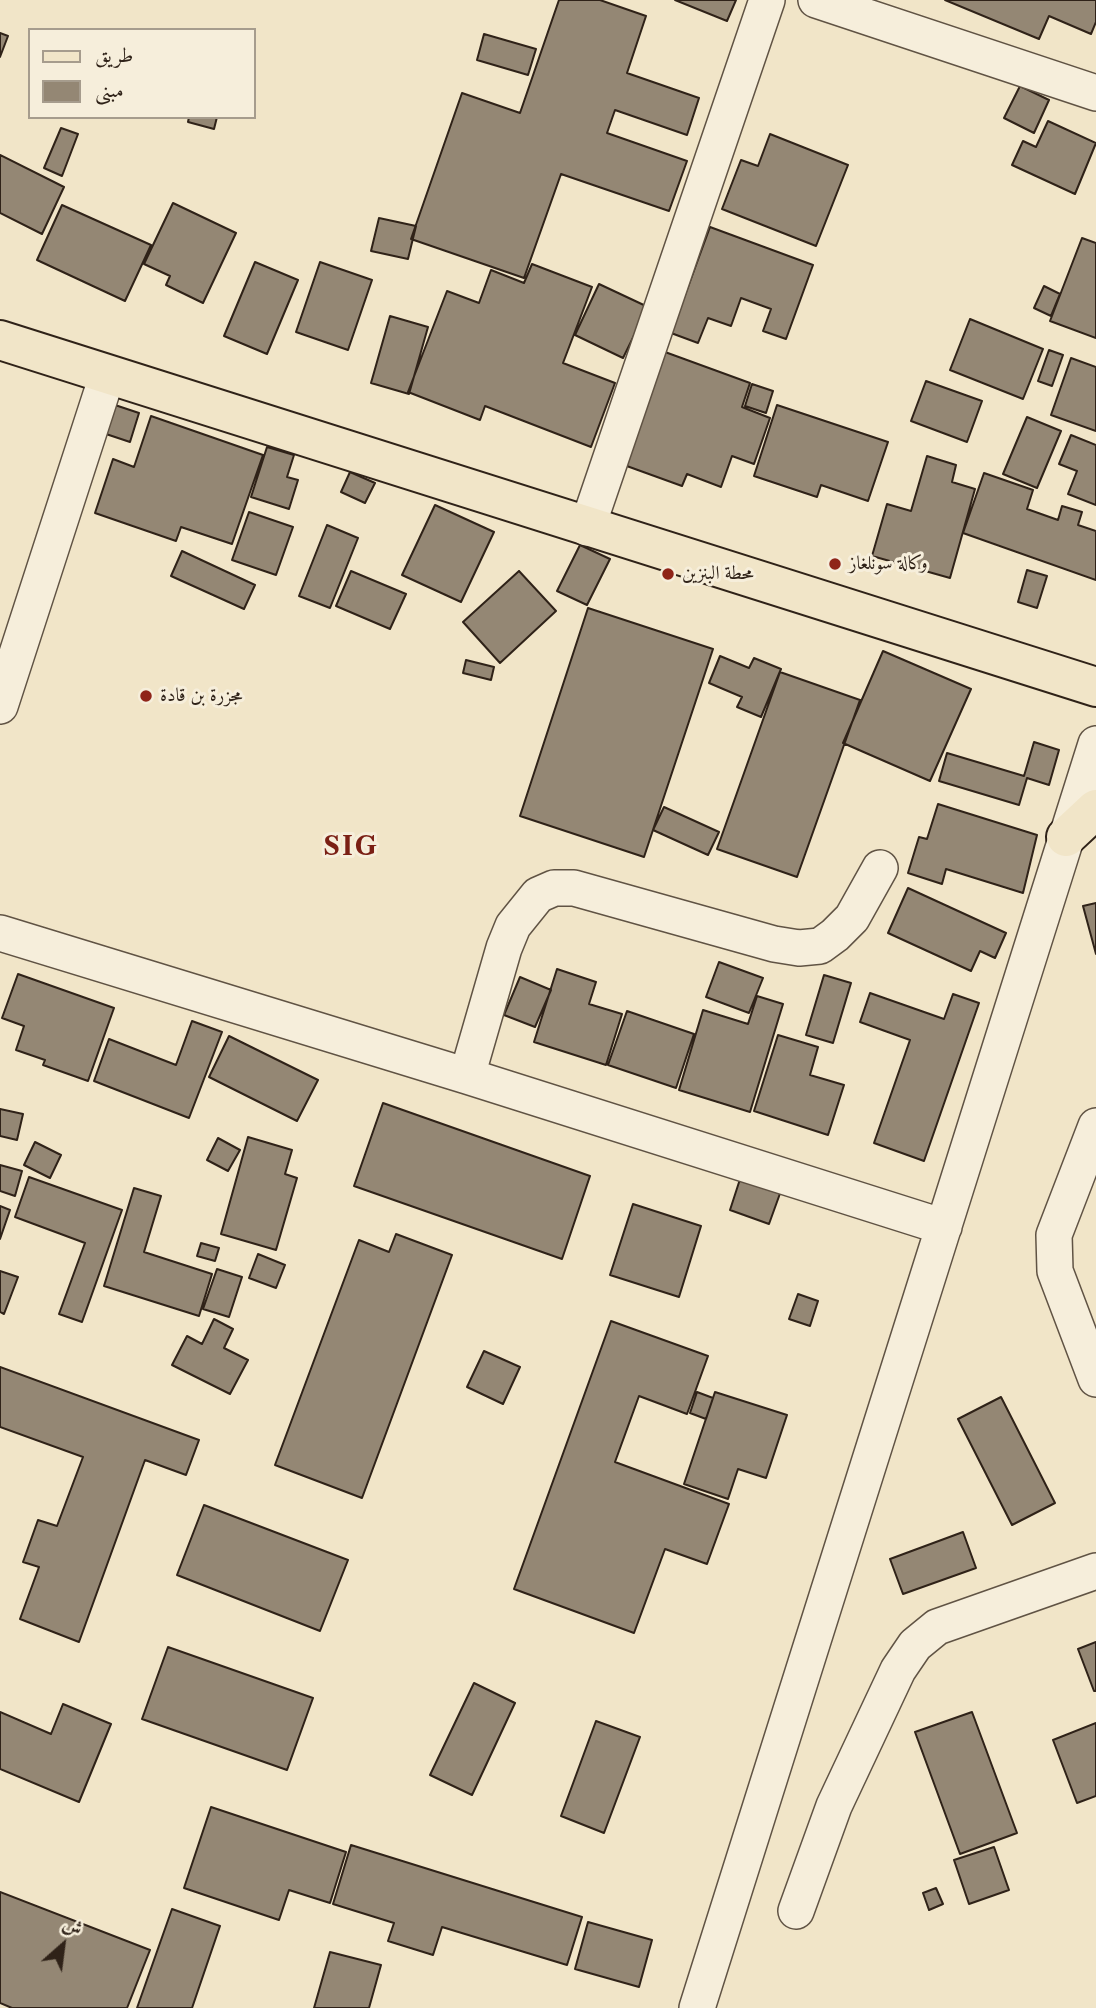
<!DOCTYPE html>
<meta charset="utf-8">
<style>
body{margin:0}
#map{position:relative;width:1096px;height:2008px;overflow:hidden;background:#f1e5c8;font-family:"Libre Caslon Text",Amiri,serif}
canvas{display:block}
.legend{position:absolute;left:28px;top:28px;width:228px;height:91px;box-sizing:border-box;background:#f6eedb;border:2px solid #a69c8d;margin:0;padding:9px 12px;list-style:none;font-size:21px;color:#2f2218}
.legend li{display:flex;align-items:center;gap:14px;height:35px}
.legend b{width:35px;border:2px solid #a69c8d}
.north{position:absolute;left:28px;top:1910px;width:70px;height:70px;-webkit-text-stroke:5px #f6eedb;paint-order:stroke;rotate:28deg;font-size:19px;font-weight:700;line-height:28px;text-align:center;color:#2f2218}
.north::after{content:'';display:block;margin:auto;width:24px;height:32px;background:#2f2218;clip-path:polygon(50% 0,100% 100%,50% 72%,0 100%)}
</style>
<div id="map">
<canvas width="1096" height="2008"></canvas>
<ul class="legend">
<li><b style="height:9px;background:#f1e5c8"></b>طريق</li>
<li><b style="height:19px;background:#948774"></b>مبنى</li>
</ul>
<div class="north">ش</div>
</div>
<script>
const ctx = document.querySelector('canvas').getContext('2d');
ctx.lineJoin = 'round';
function paint(path, color) { ctx.fillStyle = color; ctx.fill(path, 'evenodd'); }
const toPath = rows => new Path2D(rows.map(r => 'M' + r).join(''));
function strokePath(path, color, width, dash) { ctx.strokeStyle = color; ctx.lineWidth = width; ctx.lineCap = dash ? 'butt' : 'round'; ctx.setLineDash(dash || []); ctx.stroke(path); }
function label(font, color, halo, rows, align = 'center') {
  ctx.font = font + ' "Libre Caslon Text",Amiri,serif'; ctx.lineWidth = 6; ctx.setLineDash([]); ctx.textBaseline = 'middle'; ctx.strokeStyle = halo; ctx.fillStyle = color; for (const [text, x, y, turn = 0] of rows) {
    ctx.save(); ctx.translate(x, y); ctx.rotate((+turn || 0) * Math.PI / 180); ctx.textAlign = isNaN(turn) ? turn : align; if (halo) ctx.strokeText(text, 0, 0); ctx.fillText(text, 0, 0); ctx.restore();
  }
}
const building = toPath([
 [559,0,600,0,646,16,627,73,699,98,687,135,615,110,607,133,687,161,669,211,561,174,524,278,411,239,462,93,520,113,559,0],
 [675,0,736,0,727,21,675,0],
 [945,0,1096,0,1096,22,1091,34,1049,16,1039,39,945,0],
 [0,33,8,36,0,57,0,33],
 [484,34,536,49,528,75,477,60,484,34],
 [1020,86,1049,100,1034,133,1004,118,1020,86],
 [189,117,217,117,214,129,188,122,189,117],
 [1048,121,1096,143,1075,194,1012,165,1023,141,1036,147,1048,121],
 [61,128,78,134,62,176,44,168,61,128],
 [770,134,848,165,816,246,722,209,741,160,758,166,770,134],
 [0,155,64,187,42,234,0,213,0,155],
 [173,203,236,233,203,303,166,285,170,276,144,264,173,203],
 [62,205,151,245,125,301,37,260,62,205],
 [379,218,416,226,408,259,371,251,379,218],
 [710,227,813,265,786,339,763,331,771,309,741,298,731,326,708,318,698,343,671,333,710,227],
 [1082,238,1096,243,1096,338,1050,321,1082,238],
 [255,262,298,280,267,354,224,336,255,262],
 [320,262,372,280,348,350,296,332,320,262],
 [532,264,592,287,563,363,615,383,591,447,485,406,480,420,408,392,447,291,479,303,491,270,524,283,532,264],
 [599,284,648,307,623,358,575,335,599,284],
 [1044,286,1060,294,1051,316,1034,308,1044,286],
 [390,316,428,327,409,394,371,383,390,316],
 [970,319,1043,349,1023,399,950,370,970,319],
 [1049,350,1063,355,1052,386,1038,381,1049,350],
 [665,352,750,383,742,407,770,418,754,464,732,456,721,487,687,474,682,486,624,465,665,352],
 [1071,358,1096,367,1096,431,1051,415,1071,358],
 [926,381,982,401,967,442,911,421,926,381],
 [752,384,773,391,766,413,745,406,752,384],
 [112,404,139,413,130,442,103,433,112,404],
 [777,405,888,442,868,501,821,485,817,497,754,476,777,405],
 [151,416,263,455,232,544,181,527,176,541,95,513,113,459,134,467,151,416],
 [1027,417,1061,431,1037,488,1003,474,1027,417],
 [1071,435,1096,445,1096,505,1068,494,1077,471,1059,464,1071,435],
 [267,447,294,455,287,477,298,480,289,509,251,497,267,447],
 [927,456,956,465,952,482,975,489,950,578,872,556,887,504,911,511,927,456],
 [350,472,375,483,365,503,341,492,350,472],
 [984,473,1033,490,1027,509,1058,520,1062,506,1082,512,1078,525,1096,531,1096,580,963,533,984,473],
 [435,505,494,532,461,602,402,575,435,505],
 [249,512,293,527,276,575,232,560,249,512],
 [327,525,358,538,330,608,299,596,327,525],
 [580,545,610,559,587,605,557,591,580,545],
 [182,551,255,585,244,609,171,576,182,551],
 [1027,570,1047,576,1037,608,1018,602,1027,570],
 [351,571,406,594,390,629,336,606,351,571],
 [519,571,556,611,500,663,463,622,519,571],
 [588,608,713,649,644,857,520,816,588,608],
 [883,651,971,689,930,781,843,743,883,651],
 [720,656,749,668,754,658,781,669,761,717,737,707,742,697,709,683,720,656],
 [466,660,494,667,491,680,463,673,466,660],
 [780,672,860,700,797,877,717,849,780,672],
 [1034,742,1059,750,1049,785,1027,778,1019,805,939,781,947,753,1024,776,1034,742],
 [938,804,1037,835,1023,893,946,869,942,884,908,873,919,837,927,839,938,804],
 [664,807,719,832,708,855,653,830,664,807],
 [908,888,1006,933,995,958,980,951,971,971,888,933,908,888],
 [1096,903,1096,954,1083,906,1096,903],
 [719,962,763,978,749,1013,706,997,719,962],
 [557,969,596,982,589,1004,622,1014,606,1065,534,1042,557,969],
 [18,974,114,1008,88,1081,43,1065,45,1060,16,1050,24,1026,2,1018,18,974],
 [824,975,851,983,833,1043,806,1035,824,975],
 [520,977,551,990,535,1027,504,1015,520,977],
 [870,993,944,1019,953,994,979,1003,924,1161,874,1143,910,1040,860,1022,870,993],
 [757,996,783,1004,750,1112,679,1090,703,1010,748,1024,757,996],
 [627,1011,694,1034,676,1088,608,1065,627,1011],
 [192,1021,222,1032,189,1118,94,1081,109,1039,176,1065,192,1021],
 [778,1035,818,1047,810,1075,844,1085,828,1135,754,1111,778,1035],
 [229,1036,318,1080,297,1121,209,1077,229,1036],
 [383,1103,590,1176,562,1259,354,1186,383,1103],
 [0,1109,23,1114,17,1140,0,1136,0,1109],
 [248,1137,292,1150,285,1174,297,1178,276,1250,221,1234,248,1137],
 [218,1138,240,1150,228,1171,207,1160,218,1138],
 [35,1142,61,1155,50,1178,24,1165,35,1142],
 [0,1165,22,1171,15,1196,0,1191,0,1165],
 [742,1173,782,1188,769,1224,730,1210,742,1173],
 [29,1177,122,1210,82,1322,59,1314,85,1243,15,1217,29,1177],
 [134,1188,161,1196,144,1252,212,1274,199,1316,104,1286,134,1188],
 [633,1204,701,1226,679,1297,610,1275,633,1204],
 [0,1206,10,1210,0,1239,0,1206],
 [396,1234,452,1255,362,1498,275,1465,359,1240,389,1252,396,1234],
 [201,1243,219,1248,215,1261,197,1256,201,1243],
 [258,1254,285,1265,276,1288,249,1278,258,1254],
 [217,1269,242,1277,229,1317,203,1309,217,1269],
 [0,1271,18,1277,4,1314,0,1312,0,1271],
 [798,1294,818,1301,810,1326,789,1319,798,1294],
 [214,1319,233,1329,224,1348,248,1360,230,1394,172,1365,187,1336,202,1344,214,1319],
 [611,1321,708,1356,687,1414,639,1396,615,1462,729,1504,707,1564,665,1549,634,1633,514,1589,611,1321],
 [484,1351,520,1367,503,1404,467,1387,484,1351],
 [0,1367,199,1440,186,1475,145,1460,79,1642,20,1619,39,1567,23,1562,38,1520,57,1526,83,1457,0,1427,0,1367],
 [697,1392,713,1398,706,1419,690,1413,697,1392],
 [715,1392,787,1415,766,1478,738,1469,728,1499,684,1484,715,1392],
 [1001,1397,1055,1503,1012,1525,958,1419,1001,1397],
 [204,1505,348,1560,320,1631,177,1575,204,1505],
 [963,1532,976,1568,903,1594,890,1559,963,1532],
 [1096,1642,1096,1691,1094,1691,1078,1649,1096,1642],
 [168,1647,313,1698,287,1770,142,1719,168,1647],
 [474,1683,515,1703,472,1795,430,1775,474,1683],
 [63,1704,111,1724,79,1802,0,1769,0,1712,51,1734,63,1704],
 [972,1712,1017,1833,960,1854,915,1732,972,1712],
 [596,1721,640,1737,604,1833,561,1816,596,1721],
 [1096,1723,1096,1796,1077,1803,1053,1740,1096,1723],
 [211,1807,346,1852,330,1903,289,1890,279,1920,184,1888,211,1807],
 [351,1845,582,1917,567,1965,442,1927,433,1955,388,1941,394,1923,333,1904,351,1845],
 [994,1847,1009,1890,969,1904,954,1860,994,1847],
 [936,1888,943,1904,929,1910,923,1893,936,1888],
 [0,1892,150,1950,127,2008,12,2008,0,2003,0,1892],
 [172,1909,220,1926,192,2008,137,2008,172,1909],
 [588,1922,652,1940,639,1987,575,1969,588,1922],
 [330,1952,381,1965,369,2008,314,2008,330,1952]
]);
paint(building, '#948774');
strokePath(building, '#2f2218', 2);
const street = toPath([
 [816,0,1096,93],
 [587,528,767,0],
 [0,706,107,376],
 [0,933,467,1076,944,1227],
 [467,1076,504,948,513,926,538,895,554,888,574,888,774,944,799,948,820,946,835,935,852,918,880,868],
 [1096,1126,1054,1235,1055,1271,1096,1379],
 [796,1911,834,1806,898,1670,915,1645,937,1627,1096,1571],
 [697,2008,1096,744]
]);
const primary = toPath([
 [0,340,1096,687],
 [1066,837,1096,809]
]);
strokePath(street, '#605344', 38);
strokePath(primary, '#2f2218', 42);
strokePath(street, '#f6eedb', 35);
strokePath(primary, '#f1e5c8', 38);
for (const [x, y, r, color] of [
 [835,564,7,"#8f2418"],
 [668,574,7,"#8f2418"],
 [146,696,7,"#8f2418"]
]) { const dot = new Path2D(); dot.arc(x, y, r, 0, 2 * Math.PI); ctx.fillStyle = color; ctx.fill(dot); strokePath(dot, '#f6eedb', 2.5); }
label('19px', '#2f2218', '#f6eedb', [
 ["وكالة سونلغاز",849,564],
 ["محطة البنزين",682,574],
 ["مجزرة بن قادة",160,696]
], 'left');
ctx.letterSpacing = '2px';
label('bold 26px', '#7a1f14', '#f6eedb', [
 ["SIG",351,847]
]);
ctx.letterSpacing = '0px';
</script>
